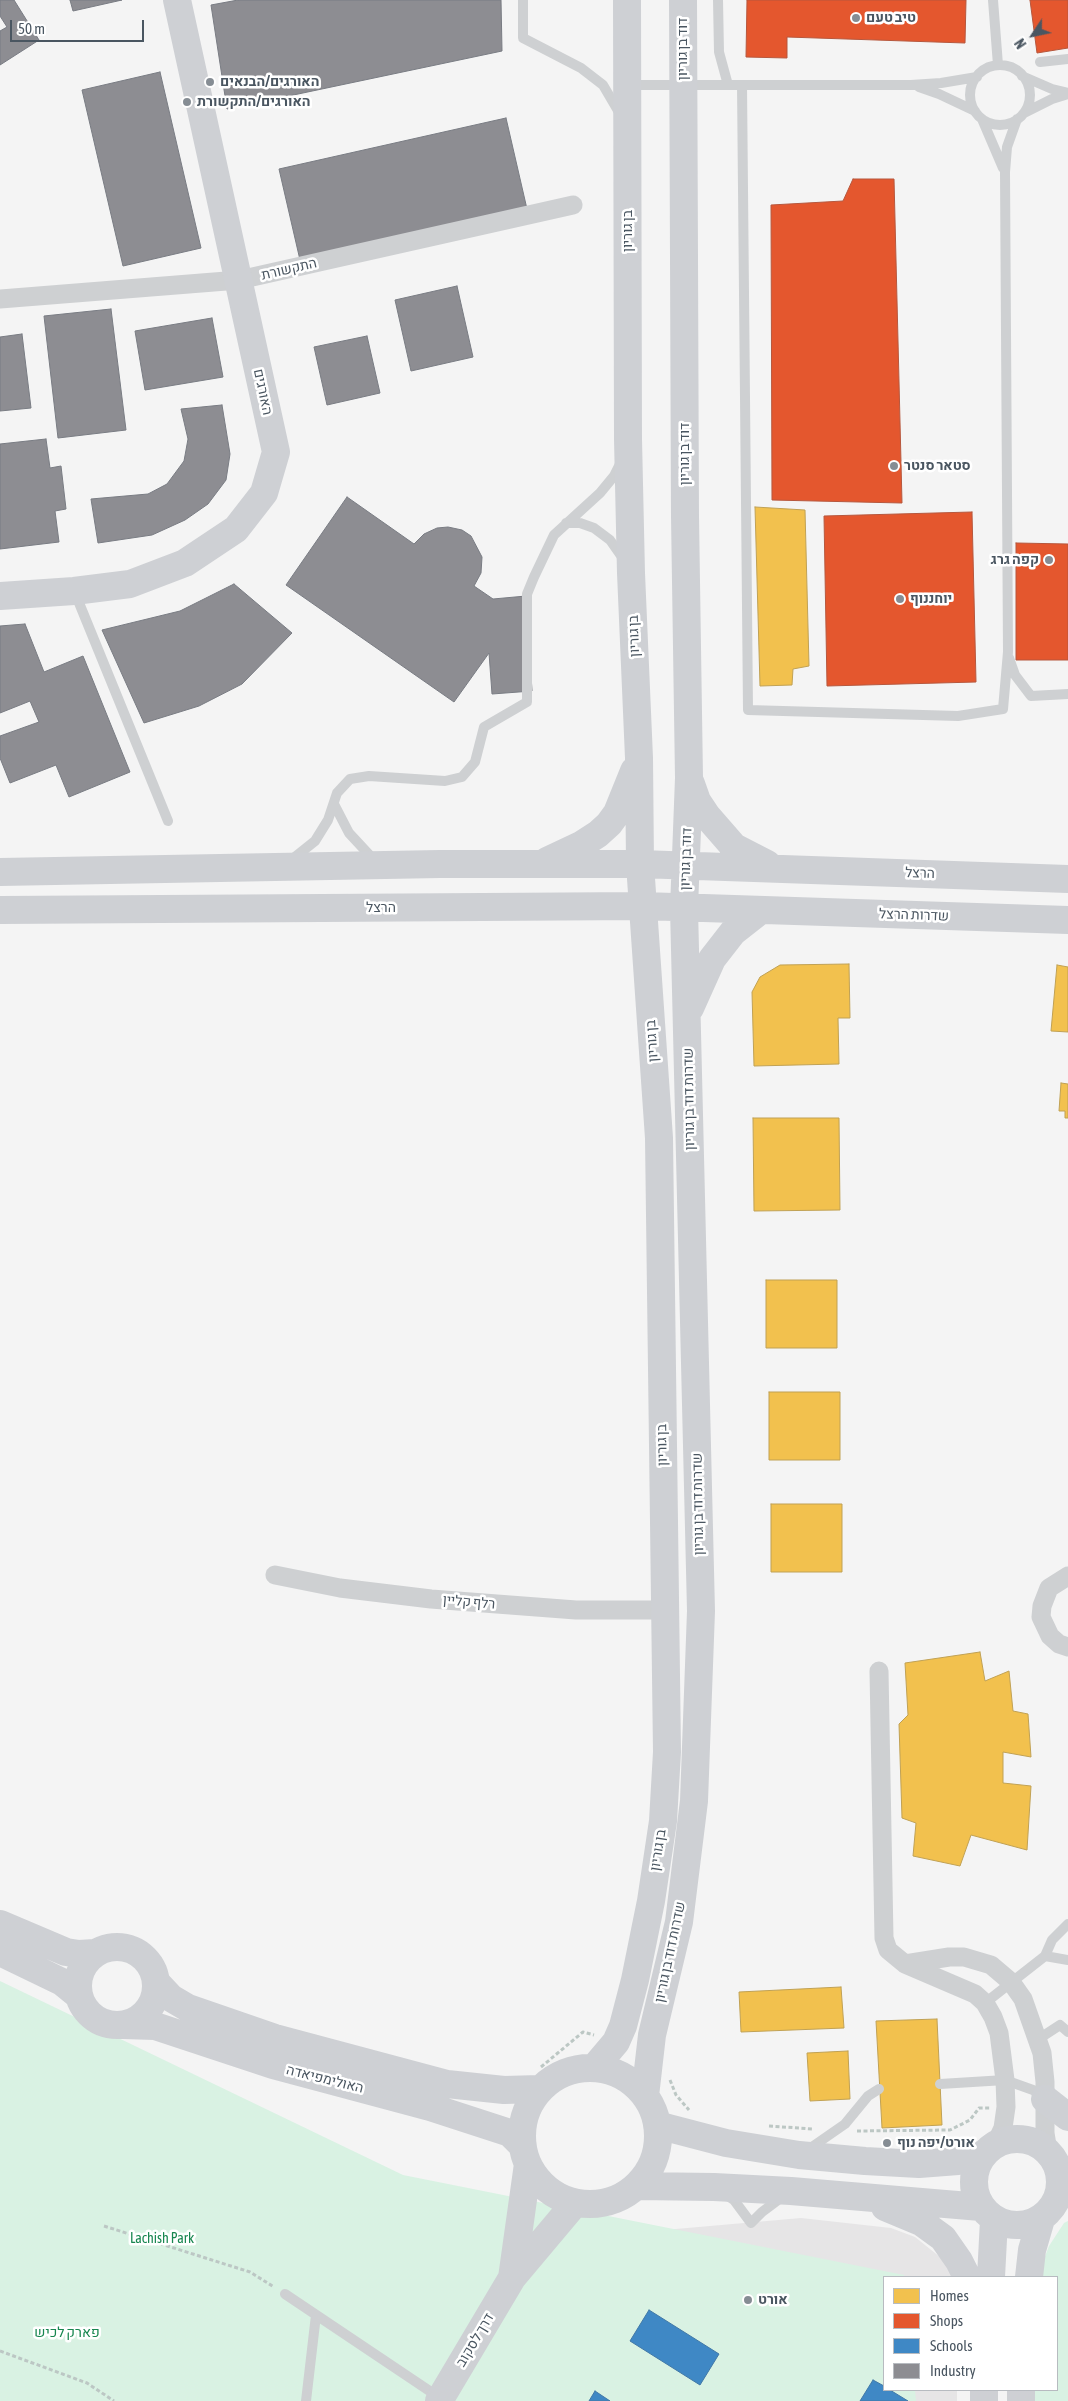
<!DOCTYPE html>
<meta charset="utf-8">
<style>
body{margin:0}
#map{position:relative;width:1068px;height:2401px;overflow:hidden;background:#f4f4f4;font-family:"Asap Condensed",sans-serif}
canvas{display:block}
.legend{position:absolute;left:883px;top:2276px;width:175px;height:115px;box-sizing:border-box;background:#fff;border:1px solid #b7bbc0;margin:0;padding:6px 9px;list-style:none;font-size:15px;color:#4a5661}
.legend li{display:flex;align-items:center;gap:10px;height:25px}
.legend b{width:25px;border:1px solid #b7bbc0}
.north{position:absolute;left:1008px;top:10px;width:50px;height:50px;-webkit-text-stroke:4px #fff;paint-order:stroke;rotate:236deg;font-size:14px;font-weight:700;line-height:20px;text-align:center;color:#4a5661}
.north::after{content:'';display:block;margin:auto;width:18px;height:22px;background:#4a5661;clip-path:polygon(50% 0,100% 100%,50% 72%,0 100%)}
.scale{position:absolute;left:10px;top:20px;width:134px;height:22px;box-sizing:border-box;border:2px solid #4a5661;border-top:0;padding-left:6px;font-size:15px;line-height:18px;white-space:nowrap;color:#4a5661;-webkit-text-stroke:4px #fff;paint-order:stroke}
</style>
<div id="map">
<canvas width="1068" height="2401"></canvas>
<ul class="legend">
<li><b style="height:14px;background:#f2c14e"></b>Homes</li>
<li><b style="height:14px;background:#e4572e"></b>Shops</li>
<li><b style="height:14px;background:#3f88c5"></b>Schools</li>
<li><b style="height:14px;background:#8d8d92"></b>Industry</li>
</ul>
<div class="north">N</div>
<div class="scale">50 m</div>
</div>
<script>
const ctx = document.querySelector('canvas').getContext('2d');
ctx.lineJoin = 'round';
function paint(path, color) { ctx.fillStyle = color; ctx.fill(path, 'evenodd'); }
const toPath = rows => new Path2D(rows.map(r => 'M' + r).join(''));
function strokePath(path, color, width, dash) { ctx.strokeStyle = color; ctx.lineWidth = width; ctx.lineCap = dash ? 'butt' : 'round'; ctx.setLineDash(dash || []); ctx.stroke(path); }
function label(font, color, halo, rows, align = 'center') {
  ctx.font = font + ' "Asap Condensed",Heebo,sans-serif'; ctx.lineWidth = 5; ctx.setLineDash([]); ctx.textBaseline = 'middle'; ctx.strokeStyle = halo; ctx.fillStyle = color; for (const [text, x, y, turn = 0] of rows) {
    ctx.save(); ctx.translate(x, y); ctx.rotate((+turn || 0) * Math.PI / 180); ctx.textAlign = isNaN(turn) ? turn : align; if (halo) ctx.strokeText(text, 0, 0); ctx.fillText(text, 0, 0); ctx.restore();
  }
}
paint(toPath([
 [801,2218,891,2228,915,2237,945,2261,954,2277,884,2277,884,2390,957,2390,957,2401,553,2401,653,2231]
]), '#e6e5e6');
paint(toPath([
 [0,1981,403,2175,904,2275,904,2277,884,2277,884,2390,915,2390,916,2401,0,2401],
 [1068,2221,1068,2401,1034,2401,1034,2390,1057,2390,1057,2277,1037,2277,1049,2246,1064,2223]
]), '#d9f2e3');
const homes = toPath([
 [755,507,805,510,809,666,793,669,792,685,760,686,755,507],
 [849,964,850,1018,838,1018,839,1064,754,1066,752,992,760,977,780,965,849,964],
 [1057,965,1068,967,1068,1032,1051,1031,1057,965],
 [1061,1083,1068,1084,1068,1118,1065,1118,1065,1111,1059,1111,1061,1083],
 [753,1118,839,1118,840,1210,754,1211,753,1118],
 [766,1280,837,1280,837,1348,766,1348,766,1280],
 [769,1392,840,1392,840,1460,769,1460,769,1392],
 [771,1504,842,1504,842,1572,771,1572,771,1504],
 [980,1652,985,1681,1009,1671,1013,1711,1028,1714,1031,1757,1003,1752,1003,1783,1031,1786,1027,1850,971,1835,960,1866,913,1856,916,1823,902,1818,899,1724,908,1715,905,1663,980,1652],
 [841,1987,844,2028,741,2032,739,1992,841,1987],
 [937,2019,942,2125,882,2128,876,2021,937,2019],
 [848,2051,850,2099,810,2101,807,2053,848,2051]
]);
paint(homes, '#f2c14e');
strokePath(homes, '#c0a154', 1);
const shops = toPath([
 [747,0,966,0,965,43,787,37,787,58,746,57,747,0],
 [1030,0,1068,0,1068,48,1037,53,1030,0],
 [853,179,894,179,902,503,772,500,771,205,843,201,853,179],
 [972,512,976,682,827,686,824,516,972,512],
 [1016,543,1068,544,1068,660,1016,660,1016,543]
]);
paint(shops, '#e4572e');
strokePath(shops, '#b6573d', 1);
const schools = toPath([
 [649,2310,719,2354,700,2385,630,2341,649,2310],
 [873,2380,884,2386,884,2390,890,2390,908,2401,860,2401,873,2380],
 [595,2391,610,2401,589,2401,595,2391]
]);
paint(schools, '#3f88c5');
strokePath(schools, '#4279a7', 1);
const industry = toPath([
 [0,0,14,0,39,40,0,65,0,31,7,27,0,16,0,0],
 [70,0,122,0,73,11,70,0],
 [238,0,501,0,502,51,227,109,211,5,238,0],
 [160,72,201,248,123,266,82,90,160,72],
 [506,118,527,209,300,260,279,169,506,118],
 [457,286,473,357,411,371,395,300,457,286],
 [111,309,126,430,58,438,44,316,111,309],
 [212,318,223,377,145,390,135,331,212,318],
 [22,334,31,408,0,411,0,337,22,334],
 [367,336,380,393,327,405,314,347,367,336],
 [222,405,230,454,226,480,208,504,185,520,152,535,98,543,91,499,148,494,167,484,184,461,188,439,181,409,222,405],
 [46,439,50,468,61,466,66,509,55,511,59,542,0,549,0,444,46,439],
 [347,497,414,544,424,534,437,528,448,527,462,530,471,536,482,557,481,573,474,586,493,599,526,596,532,691,492,694,489,653,454,702,286,585,347,497],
 [234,584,292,633,242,684,199,706,144,723,102,630,180,611,234,584],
 [25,624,44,672,83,656,130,772,69,797,56,765,10,783,0,758,0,736,39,722,30,701,0,713,0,626,25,624]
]);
paint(industry, '#8d8d92');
strokePath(industry, '#797c83', 1);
strokePath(toPath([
 [541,2067,583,2032,594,2035],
 [670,2080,676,2095,689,2110],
 [769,2126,813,2129],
 [857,2131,950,2130,970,2120,979,2108,990,2108],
 [104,2226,250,2272,274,2287],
 [0,2351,87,2383,114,2401]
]), '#bcc7c4', 3, [4, 2.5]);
strokePath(toPath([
 [523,0,523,38,581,68,603,85,620,114],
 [718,0,719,52,728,85],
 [993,0,998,65],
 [1040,62,1068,59],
 '970 95a30 30 0 1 1 60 0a30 30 0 1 1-60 0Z',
 [1022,76,1052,89,1068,93],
 [628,85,911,85,941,83,977,77],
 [742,85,748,710,958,716,1003,709,1008,652,1005,172,1007,147,1017,119],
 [919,87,939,94,975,111],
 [1024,113,1052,99,1068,94],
 [982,119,1003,168],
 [566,523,580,523,594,528,610,540,624,560],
 [75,593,168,821],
 [1009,658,1015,675,1031,696,1068,694],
 [334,804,349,833,375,861],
 [290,861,315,841,328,820,337,793,350,779,369,776,445,781,462,777,475,762,484,727,527,702,527,594,534,577,554,535,600,493,614,476,620,464],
 [1045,1956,1068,1960],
 [985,2003,1045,1956,1052,1940,1068,1924],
 [1037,2040,1060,2025,1068,2032],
 [940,2084,1005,2080,1033,2090,1044,2099],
 [809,2149,845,2124,868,2096,879,2089],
 [725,2194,734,2200,751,2223,762,2212,782,2197],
 [285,2294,440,2398],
 [306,2401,316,2315]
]), '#ced0d2', 10);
strokePath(toPath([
 [0,299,239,280,573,205],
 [275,1575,340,1588,431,1599,576,1610,665,1610],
 [1068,1576,1049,1588,1042,1606,1041,1617,1050,1636,1059,1644,1068,1647],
 [879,1671,884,1938,888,1950,905,1964,975,1994,985,2003,993,2017,999,2033,1005,2080,1006,2107,1003,2128,995,2145],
 [905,1964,949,1957,964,1957,991,1965,1011,1982,1023,1999,1042,2053,1045,2082,1045,2133,1048,2152]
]), '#ced0d2', 19);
strokePath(toPath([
 [0,596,74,591,130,584,185,563,236,529,264,493,276,452,177,0],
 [691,784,697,801,707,816,734,847,767,864],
 [547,861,581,845,598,834,609,824,617,813,634,771],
 [0,872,440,864,640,864,1068,879],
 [0,910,643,906,1068,920],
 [690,1008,712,959,733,932,761,910],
 [0,1924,66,1952,79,1954,95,1953],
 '78 1986a39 39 0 1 1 78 0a39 39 0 1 1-78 0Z',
 [0,1952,62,1982,78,1995],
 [156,1982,171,1998,188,2008,275,2038,447,2084,504,2090,540,2089],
 [123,2025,155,2026,273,2065,430,2107,510,2133,522,2145],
 [594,2068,616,2042,623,2026,635,1980,651,1901,663,1821,667,1752,659,1138,640,864,639,758,631,573,628,439,627,0],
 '522 2136a68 68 0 1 1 136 0a68 68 0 1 1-136 0Z',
 [645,2096,652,2035,679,1922,694,1801,701,1611,684,908,689,778,685,516,683,0],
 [1045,2099,1068,2117],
 [657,2125,726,2143,799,2155,865,2161,919,2164,958,2161,984,2154],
 '974 2182a43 43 0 1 1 86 0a43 43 0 1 1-86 0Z',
 [637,2186,714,2187,791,2191,981,2207],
 [885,2207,921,2222,943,2238,959,2261,967,2277],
 [991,2277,994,2220],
 [1029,2277,1032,2250,1041,2219],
 [512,2278,528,2164],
 [439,2401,512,2278,575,2203],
 [984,2401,984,2390],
 [1021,2401,1021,2390]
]), '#ced0d4', 28);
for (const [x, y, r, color] of [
 [856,18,5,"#868d94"],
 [210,82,5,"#868d94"],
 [187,102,5,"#868d94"],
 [894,466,5,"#868d94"],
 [1049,560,5,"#868d94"],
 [900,599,5,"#868d94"],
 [887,2143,5,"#868d94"],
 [748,2300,5,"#868d94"]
]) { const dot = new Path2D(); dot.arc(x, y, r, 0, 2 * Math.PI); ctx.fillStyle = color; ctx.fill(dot); strokePath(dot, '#fff', 2); }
label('bold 14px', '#4a5661', '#fff', [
 ["טיב טעם",866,18],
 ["האורגים/הבנאים",220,82],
 ["האורגים/התקשורת",197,102],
 ["סטאר סנטר",904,466],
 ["קפה גרג",1039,560,"right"],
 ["יוחננוף",910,599],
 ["אורט/יפה נוף",897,2143],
 ["אורט",758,2300]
], 'left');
label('14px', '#4a5661', '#fff', [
 ["דוד בן גוריון",683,49,-90],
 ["בן גוריון",628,231,-90],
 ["התקשורת",289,269,-13],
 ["האורגים",263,392,78],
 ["דוד בן גוריון",685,454,-90],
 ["בן גוריון",634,636,-92],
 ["דוד בן גוריון",686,859,-88],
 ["הרצל",920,873,2],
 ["הרצל",381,908],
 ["שדרות הרצל",914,915,2],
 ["בן גוריון",652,1041,-94],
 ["שדרות דוד בן גוריון",689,1099,-91],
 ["בן גוריון",662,1445,-91],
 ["שדרות דוד בן גוריון",698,1504,-91],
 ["רלף קליין",469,1602,5],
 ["בן גוריון",658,1850,-81],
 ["שדרות דוד בן גוריון",670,1952,-78],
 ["האולימפיאדה",325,2079,14],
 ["דרך לסקוב",475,2340,-59]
]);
label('14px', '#17864f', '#fff', [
 ["Lachish Park",162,2239],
 ["פארק לכיש",67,2333]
]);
</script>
